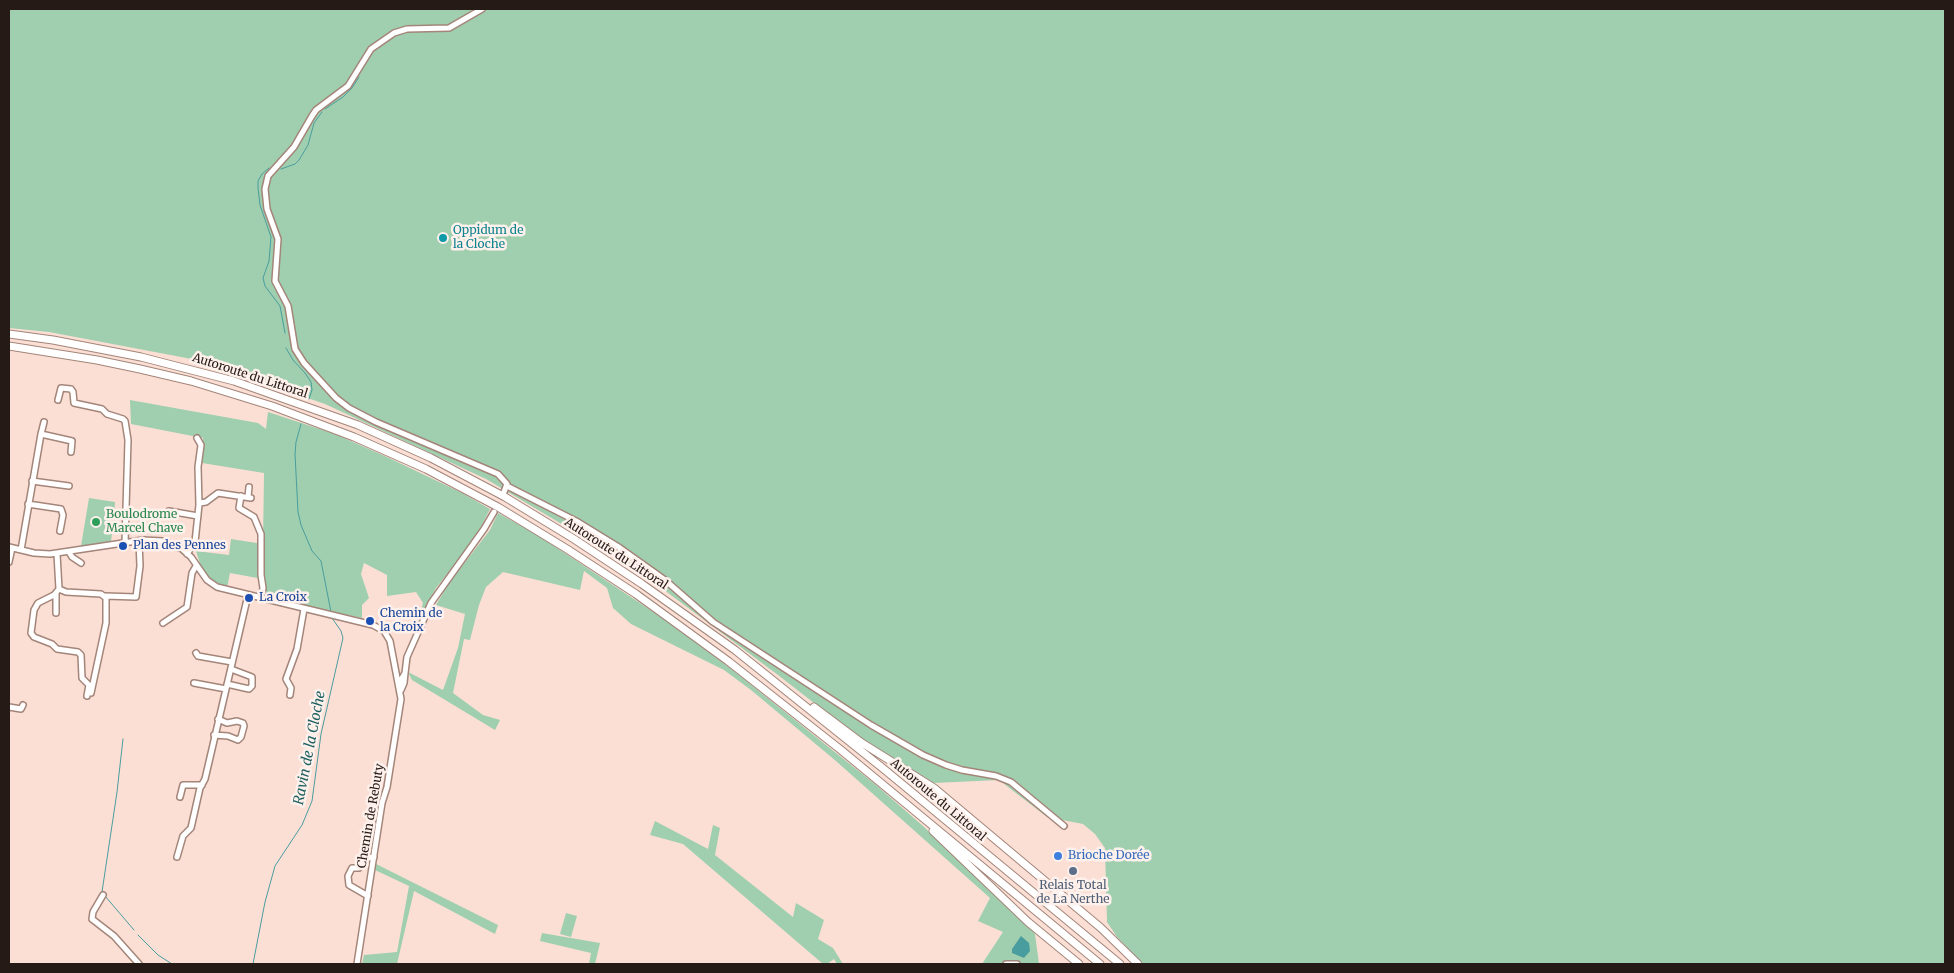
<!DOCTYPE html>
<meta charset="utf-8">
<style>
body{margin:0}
#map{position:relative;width:1954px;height:973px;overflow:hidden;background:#fbdfd5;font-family:Merriweather,serif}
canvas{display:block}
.frame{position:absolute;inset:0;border:10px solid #261a16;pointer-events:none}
</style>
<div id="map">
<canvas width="1954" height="973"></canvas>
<div class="frame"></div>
</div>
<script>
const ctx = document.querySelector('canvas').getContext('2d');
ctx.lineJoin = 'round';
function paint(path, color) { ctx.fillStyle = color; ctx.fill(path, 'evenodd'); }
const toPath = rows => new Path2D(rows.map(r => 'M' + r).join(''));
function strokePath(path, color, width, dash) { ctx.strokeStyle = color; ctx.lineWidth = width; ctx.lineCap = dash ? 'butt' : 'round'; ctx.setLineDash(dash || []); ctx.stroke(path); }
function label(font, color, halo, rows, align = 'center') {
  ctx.font = font + ' Merriweather,serif'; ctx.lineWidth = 5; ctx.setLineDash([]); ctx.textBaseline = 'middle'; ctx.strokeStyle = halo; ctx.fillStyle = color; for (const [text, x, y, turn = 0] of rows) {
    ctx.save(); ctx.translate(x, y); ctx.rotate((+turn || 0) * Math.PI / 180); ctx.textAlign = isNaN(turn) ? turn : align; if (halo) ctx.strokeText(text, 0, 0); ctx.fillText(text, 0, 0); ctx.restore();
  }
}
paint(toPath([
 [9,9,1945,9,1945,964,1143,964,1117,937,1107,922,1105,848,1095,834,1083,824,1047,817,999,780,934,783,863,741,778,675,632,566,486,479,325,404,197,360,49,332,9,328],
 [130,400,258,423,266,429,268,412,335,434,387,457,462,493,490,509,475,539,436,588,424,611,421,610,423,603,416,592,387,596,387,575,364,563,361,574,369,598,362,605,362,618,263,597,263,579,230,573,227,588,209,578,201,567,196,551,229,555,231,539,263,544,264,473,202,463,203,438,131,424],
 [89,498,115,502,114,518,109,517,108,533,112,533,111,542,81,546],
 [498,513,539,536,667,621,730,668,876,785,923,826,1029,926,1035,934,1039,964,1021,964,1011,962,1000,964,982,964,1003,932,978,921,990,898,836,761,751,690,724,670,631,624,613,608,607,588,584,571,580,590,503,572,486,587,479,605,470,640,464,639,453,693,483,715,500,720,495,730,412,680,408,672,443,690,458,648,465,614,436,605,449,583,490,530],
 [655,821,708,849,713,825,720,828,715,855,793,917,796,903,824,920,818,939,833,948,843,964,837,964,834,959,827,964,823,964,683,844,650,835],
 [376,864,498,925,495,934,414,891,397,964,362,964,364,955,397,952,409,886,375,870],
 [566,913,577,916,571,937,560,934],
 [542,933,600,943,595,964,589,964,591,953,540,941]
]), '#9fcfaf');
paint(toPath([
 [1021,936,1029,943,1030,951,1024,958,1012,953,1012,949]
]), '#4a9d9e');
strokePath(toPath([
 [325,109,343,97,352,88,359,77],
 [269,168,262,174,258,181,258,188,260,205,271,237,269,261,263,278,265,286,280,306,285,333],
 [281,169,295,164,299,160,308,145,314,123,322,112],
 [286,348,293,360,305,373,311,382,312,390,309,399],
 [301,424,296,442,295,454,298,512,301,525,312,551,321,561,331,612],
 [102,892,117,792,123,739],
 [105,896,134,930],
 [138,935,158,955,172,964],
 [253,964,265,902,275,866,302,825,312,801,321,734,343,638,341,631,332,618]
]), '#4a9d9e', 1);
const minor = toPath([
 [482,9,449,28,407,29,394,33,371,49,348,86,316,110,312,116,294,147,268,176,265,189,267,209,278,239,275,281,288,306,295,349,304,363,336,398,349,408,376,422,498,474,507,484,504,492],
 [58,400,61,388,71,389,73,392,74,403,102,409,107,414,123,419,125,421,128,440,125,543],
 [41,434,44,422],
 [32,481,69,486],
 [507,486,576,521,620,548,665,580,713,622,871,725,923,755,946,765,962,770,996,776,1011,782,1064,826],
 [241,496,239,508,254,517,261,534,261,575,263,588,261,598],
 [248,497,249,487],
 [200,503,206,502,218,493,251,498],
 [28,504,61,509,63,515,60,531],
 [169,511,198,516],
 [9,547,34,553,50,554,143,540,163,541,182,549,191,557,207,580,217,587,373,625,384,631,390,641,401,699,387,787,382,803,357,964],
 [21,550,41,434,72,441,71,452],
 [69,552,72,557,81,563],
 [57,554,59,589,66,592,101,594,106,598,106,623,91,693],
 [187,554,195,542,199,505,198,467,201,445,197,438],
 [9,562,12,548],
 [59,589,54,595,38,603,34,610,31,633,34,637,52,644,57,649,78,652,81,655,82,678,89,685,87,696],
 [56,593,56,613],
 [105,596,136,597,140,566,139,541],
 [163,623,187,607,192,573,196,566],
 [196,653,198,656,232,662],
 [405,673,407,657,431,603,484,529,494,512],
 [194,683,226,689],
 [399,683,405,673,404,683,401,690],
 [227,684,249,689,252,686,252,677,231,669],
 [290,695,291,688,286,679,297,649,304,609],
 [9,707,21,709,23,705],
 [214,735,228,736,238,740,241,737,244,726,243,723,237,721,227,723,218,719],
 [180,797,183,785,202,785],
 [177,857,183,836,191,828,200,788,205,779,248,595],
 [103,895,93,912,92,919,114,936,139,964],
 [368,896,349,885,348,876,352,868,359,868,367,858,374,857],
 [1006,964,1017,964]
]);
const highway = toPath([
 [9,334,53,340,141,357,234,381,358,425,431,458,505,497,574,539,642,584,735,650,885,770,1120,964],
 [9,346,97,360,140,369,191,381,272,406,354,437,426,469,498,507,567,549,636,594,728,661,841,750,1100,964],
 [814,707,862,743,934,788,1101,928,1138,964],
 [933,831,1028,922,1079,964]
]);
strokePath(minor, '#a48579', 8);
strokePath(highway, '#a48579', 9);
strokePath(minor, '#fff', 5);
strokePath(highway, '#fff', 7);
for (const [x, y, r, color] of [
 [443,238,5,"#0f9aa8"],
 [96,522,5,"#2e9e5b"],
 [123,546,5,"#1a4fb4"],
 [249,598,5,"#1a4fb4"],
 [370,621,5,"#1a4fb4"],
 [1058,856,5,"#3f7fe0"],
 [1073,871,5,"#5c6f8a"]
]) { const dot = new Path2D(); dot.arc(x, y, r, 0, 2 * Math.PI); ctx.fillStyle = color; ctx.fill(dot); strokePath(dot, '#fef0eb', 2); }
label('12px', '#0d838f', '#fef0eb', [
 ["Oppidum de",453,231],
 ["la Cloche",453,245]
], 'left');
label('12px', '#261a16', '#fef0eb', [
 ["Autoroute du Littoral",250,376,18],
 ["Autoroute du Littoral",616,554,33],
 ["Autoroute du Littoral",938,800,40],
 ["Chemin de Rebuty",371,816,-80]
]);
label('12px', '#27864d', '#fef0eb', [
 ["Boulodrome",106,515],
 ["Marcel Chave",106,529]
], 'left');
label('12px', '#164399', '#fef0eb', [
 ["Plan des Pennes",133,546],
 ["La Croix",259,598],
 ["Chemin de",380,614],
 ["la Croix",380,628]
], 'left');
label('12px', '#366cbe', '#fef0eb', [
 ["Brioche Dorée",1068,856]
], 'left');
label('12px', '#4e5e75', '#fef0eb', [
 ["Relais Total",1073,886],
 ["de La Nerthe",1073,900]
]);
label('italic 14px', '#1d6162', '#fef0eb', [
 ["Ravin de la Cloche",310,748,-79]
]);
</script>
